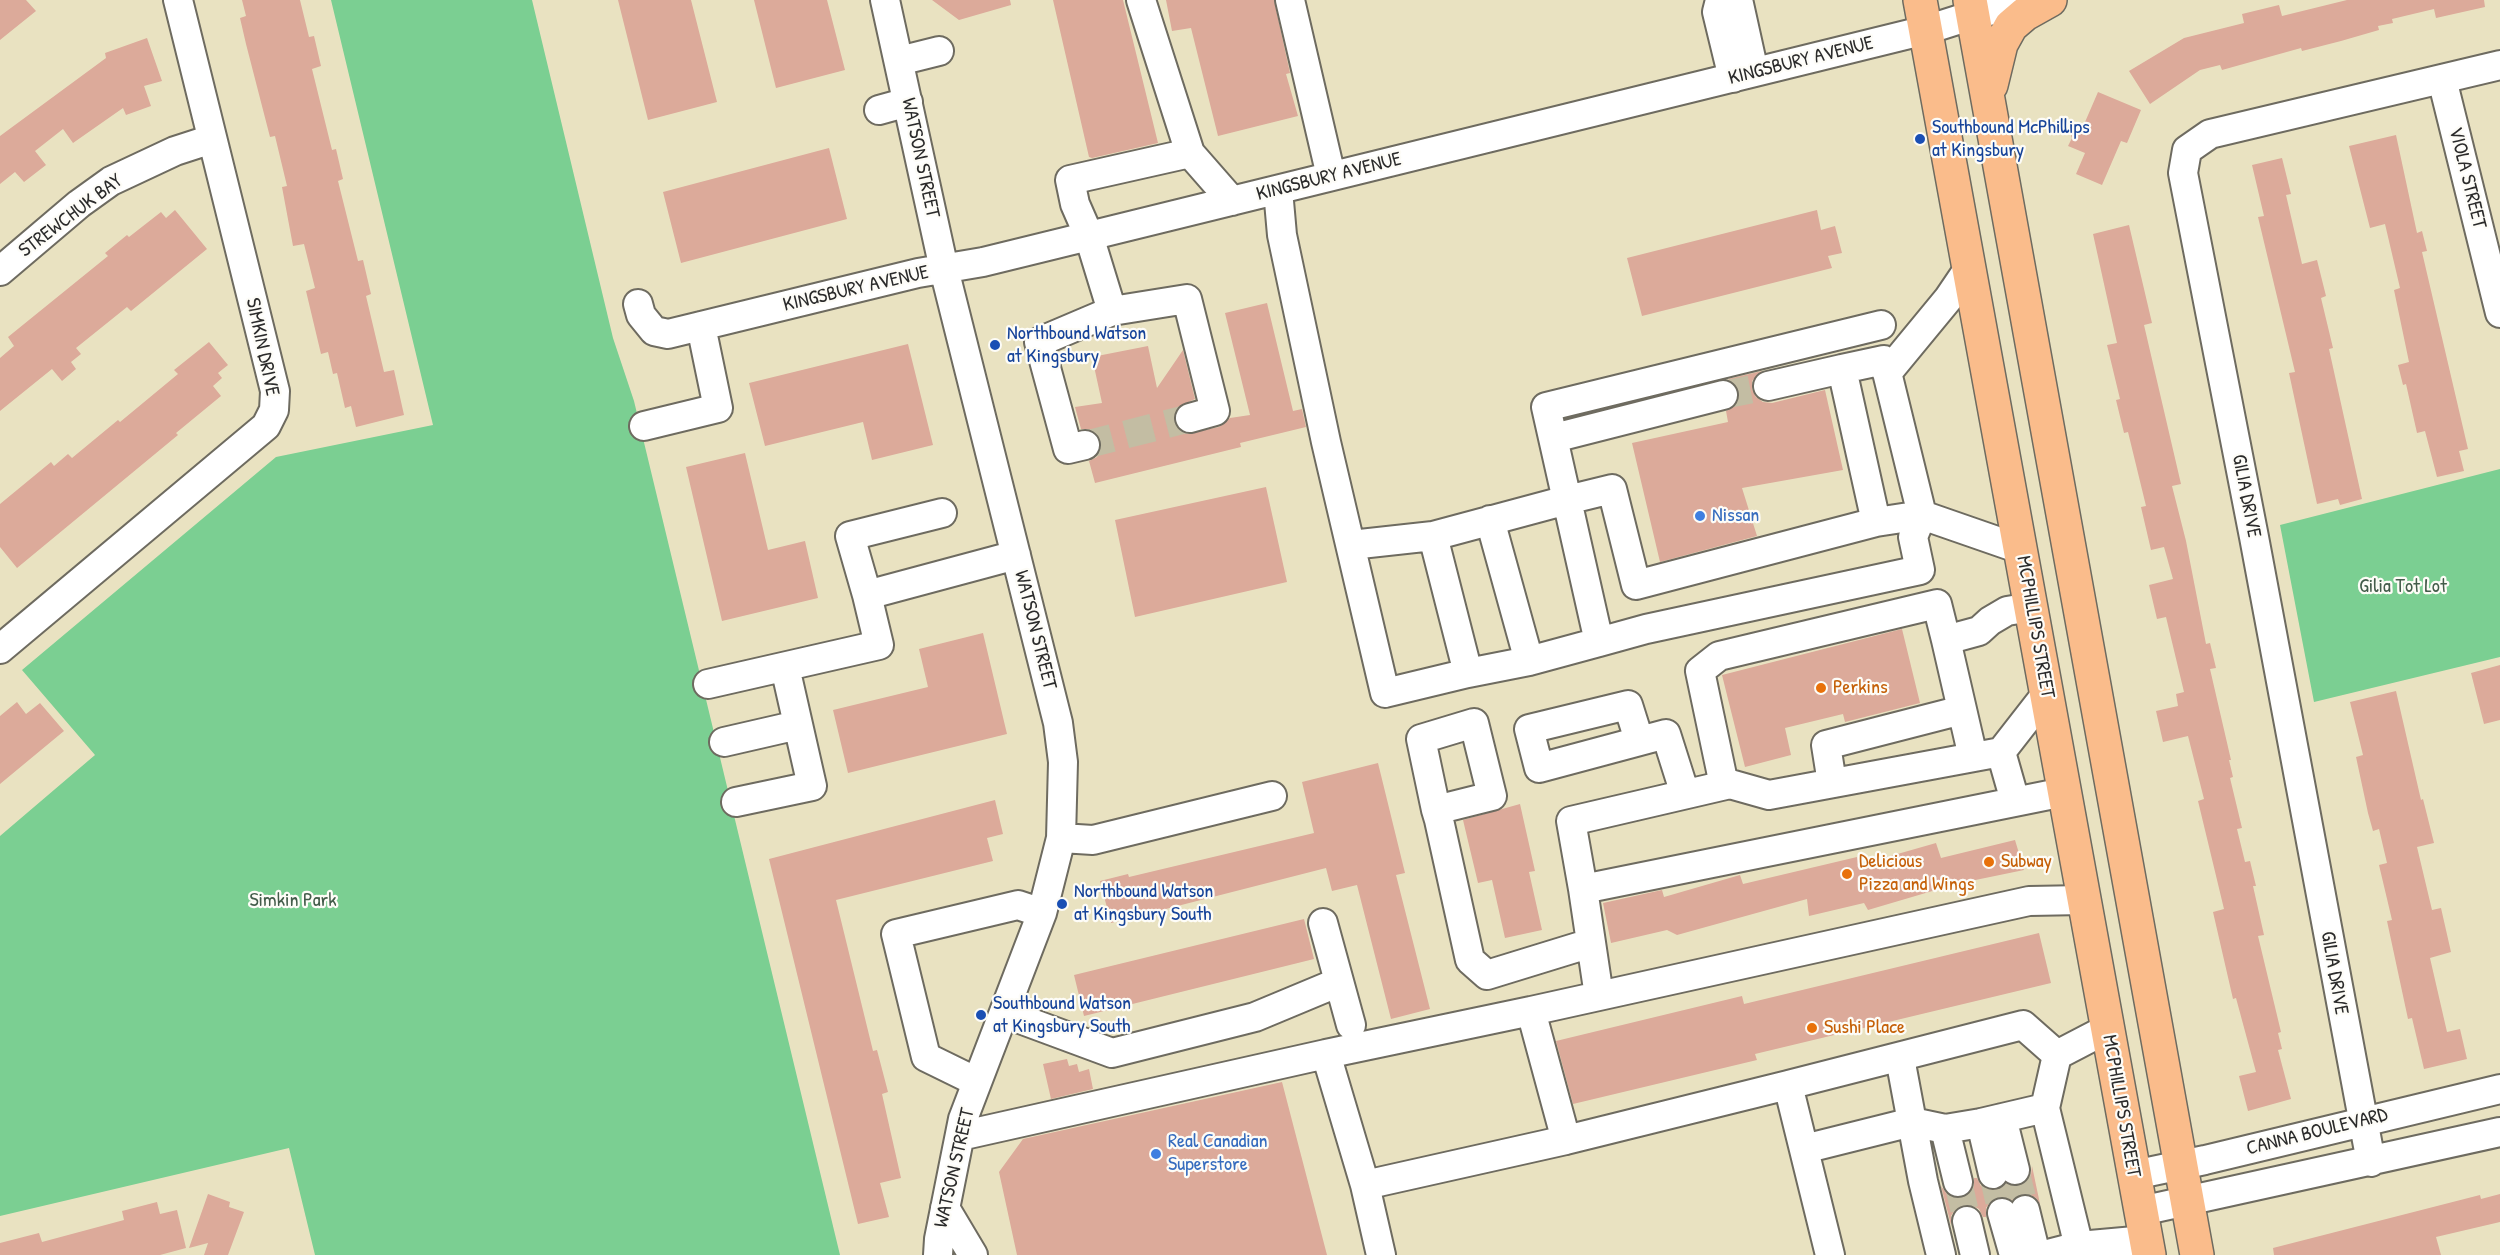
<!DOCTYPE html>
<style>
body{margin:0}
canvas{display:block;background:#e9e2c1}
</style>
<canvas width="2500" height="1255"></canvas>
<script>
const ctx = document.querySelector('canvas').getContext('2d');
ctx.lineJoin = 'round';
function paint(path, color) { ctx.fillStyle = color; ctx.fill(path, 'evenodd'); }
const toPath = rows => new Path2D(rows.map(r => 'M' + r).join(''));
function strokePath(path, color, width, dash) { ctx.strokeStyle = color; ctx.lineWidth = width; ctx.lineCap = dash ? 'butt' : 'round'; ctx.setLineDash(dash || []); ctx.stroke(path); }
function label(font, color, halo, rows, align = 'center') {
  ctx.font = font + ' "Patrick Hand",sans-serif'; ctx.lineWidth = 4.5; ctx.setLineDash([]); ctx.textBaseline = 'middle'; ctx.strokeStyle = halo; ctx.fillStyle = color; for (const [text, x, y, turn = 0] of rows) {
    ctx.save(); ctx.translate(x, y); ctx.rotate((+turn || 0) * Math.PI / 180); ctx.textAlign = isNaN(turn) ? turn : align; if (halo) ctx.strokeText(text, 0, 0); ctx.fillText(text, 0, 0); ctx.restore();
  }
}
paint(toPath([
 [331,0,532,0,613,338,634,401,840,1255,315,1255,289,1148,0,1216,0,836,95,755,22,670,276,457,433,425],
 [2500,469,2500,657,2314,702,2280,525]
]), '#7bcf92');
paint(toPath([
 [0,0,26,0,36,11,0,40],
 [242,0,300,0,309,37,314,36,321,66,312,69,332,150,336,149,343,179,338,181,358,261,363,260,371,294,366,296,384,372,394,370,404,415,356,427,351,406,345,408,337,373,333,374,328,352,321,354,306,291,315,288,304,244,293,246,282,187,287,186,275,136,270,137,246,44,240,18,246,16],
 [618,0,691,0,717,102,648,120],
 [754,0,827,0,845,70,776,88],
 [932,0,1010,0,1011,5,959,20],
 [1053,0,1123,0,1158,143,1092,158,1089,157],
 [1166,0,1274,0,1290,73,1286,74,1298,116,1218,136,1191,28,1172,31],
 [2347,0,2484,0,2485,7,2436,18,2434,9,2392,19,2393,23,2378,26,2379,30,2341,41,2302,51,2301,48,2222,70,2220,65,2200,70,2150,104,2129,71,2184,38,2244,23,2242,14,2279,5,2282,16],
 [147,38,162,81,144,86,151,106,126,115,123,108,73,143,63,129,35,151,46,165,24,182,15,172,0,184,0,136,106,58,105,53],
 [2098,92,2141,110,2127,143,2121,141,2102,185,2076,174,2085,153,2068,146,2072,138,2065,122,2082,129],
 [2396,135,2417,233,2422,231,2427,251,2422,252,2468,449,2459,451,2464,471,2437,477,2425,431,2417,433,2406,384,2403,385,2398,365,2409,362,2394,290,2400,288,2385,224,2370,228,2349,146],
 [829,148,847,219,681,263,663,192],
 [2282,158,2291,194,2286,195,2302,264,2317,260,2326,296,2321,298,2333,348,2329,349,2362,499,2340,505,2338,499,2317,504,2289,373,2295,372,2258,217,2264,216,2252,165],
 [175,210,207,249,131,311,127,307,76,348,81,354,71,362,76,369,62,381,52,369,0,411,0,358,14,346,8,337,108,256,105,253,127,235,129,237,161,212,166,218],
 [1817,210,1821,230,1835,226,1842,253,1828,256,1832,268,1642,316,1627,258],
 [2129,225,2152,323,2144,325,2181,484,2172,486,2186,541,2206,644,2210,643,2216,668,2210,669,2231,760,2229,760,2233,777,2230,778,2242,828,2237,829,2245,862,2250,861,2256,886,2253,886,2264,935,2258,936,2281,1032,2278,1033,2282,1049,2278,1050,2291,1099,2248,1111,2239,1076,2256,1072,2236,998,2233,999,2213,912,2224,909,2198,801,2204,799,2188,736,2163,742,2156,711,2178,706,2176,694,2184,692,2166,617,2157,619,2149,585,2173,579,2164,547,2151,550,2141,507,2146,506,2128,432,2124,433,2116,400,2120,399,2107,345,2117,343,2093,234],
 [1267,303,1293,411,1302,409,1306,427,1240,443,1241,447,1095,483,1089,461,1097,457,1101,450,1101,441,1097,434,1090,429,1081,429,1075,407,1102,403,1092,357,1148,346,1157,388,1183,350,1195,399,1178,407,1174,414,1174,423,1179,430,1186,434,1219,427,1230,418,1250,415,1225,313],
 [209,342,228,365,218,373,222,378,213,386,221,396,176,433,178,435,17,568,0,547,0,504,51,462,54,466,68,454,72,458,118,420,120,422,178,374,174,370],
 [908,344,933,445,872,460,863,422,765,446,749,383],
 [1762,371,1752,381,1752,389,1756,397,1763,402,1772,403,1825,390,1843,470,1742,488,1757,536,1660,562,1632,443,1728,422,1726,411,1735,406,1739,399,1739,392,1735,384,1728,379],
 [745,453,768,550,805,541,818,598,722,621,686,467],
 [1266,487,1287,582,1135,617,1115,520],
 [1902,629,1920,703,1845,722,1843,714,1785,728,1791,755,1745,767,1722,675],
 [983,633,1007,734,848,773,833,710,928,687,919,649],
 [2500,665,2500,720,2484,724,2471,673],
 [2396,691,2421,800,2423,799,2434,843,2417,847,2432,910,2441,908,2451,952,2430,958,2447,1032,2460,1029,2467,1059,2424,1069,2412,1018,2408,1019,2387,921,2392,920,2379,865,2387,863,2379,829,2373,831,2368,813,2356,757,2363,755,2350,702],
 [17,702,26,714,40,703,64,731,0,784,0,716],
 [1378,763,1405,873,1396,875,1430,1009,1391,1019,1357,885,1332,891,1326,868,1111,923,1100,881,1128,874,1129,877,1314,833,1302,782],
 [995,800,1003,834,987,838,993,861,836,900,873,1051,877,1050,888,1092,882,1094,901,1178,880,1183,889,1217,858,1224,769,859],
 [1520,804,1535,871,1529,872,1542,930,1505,938,1492,880,1478,883,1463,820],
 [2015,840,2024,870,1956,884,1868,910,1864,903,1809,916,1807,899,1677,935,1667,930,1611,943,1603,903,1662,890,1664,897,1740,875,1743,884,1857,857,1859,865,1936,843,1941,858],
 [1304,919,1314,959,1084,1016,1074,975],
 [2039,933,2051,983,1755,1054,1757,1060,1573,1104,1556,1041,1742,996,1744,1004],
 [1067,1059,1069,1066,1077,1064,1079,1072,1089,1069,1093,1089,1051,1099,1043,1064],
 [1282,1082,1327,1255,1017,1255,999,1172,1023,1139],
 [2032,1166,2040,1204,2036,1198,2029,1194,2021,1194,2012,1200,2005,1197,1998,1197,1990,1202,1986,1208,1986,1217,1983,1217,1979,1209,1971,1205,1964,1205,1955,1209,1951,1216,1951,1225,1941,1186,1947,1194,1954,1198,1961,1198,1970,1193,1974,1186,1974,1178,1977,1178,1981,1186,1989,1190,1997,1190,2006,1183,2018,1186,2027,1181,2031,1175],
 [208,1194,230,1202,229,1207,244,1212,228,1255,204,1255,208,1243,189,1248],
 [2500,1194,2500,1222,2436,1237,2441,1255,2274,1255,2273,1248,2480,1195,2481,1199],
 [157,1202,160,1214,177,1210,186,1248,160,1255,0,1255,0,1243,39,1233,42,1242,124,1220,122,1211]
]), '#dcaa9a');
strokePath(toPath([
 [1723,395,1768,386],
 [1085,445,1190,418],
 [2015,1170,2025,1210],
 [1993,1174,2002,1213],
 [1958,1182,1967,1221]
]), '#c3bda3', 28, [28, 14]);
const minor = toPath([
 [885,0,944,269,1058,723,1063,762,1061,838,1042,913,963,1119,939,1239,938,1255],
 [1141,0,1190,153,1232,201],
 [1290,0,1331,176],
 [1720,0,1717,12,1733,78],
 [1735,0,1739,4,1754,72],
 [899,61,939,51],
 [2442,79,2500,313],
 [879,110,908,102],
 [1278,190,1282,235,1326,442,1385,693,1468,673],
 [0,271,79,204,111,181,175,151,212,139],
 [638,304,641,315,654,331,668,334,918,273,983,262,1089,236,1926,30,1973,15,2034,0],
 [1112,311,1187,299,1215,411,1190,418],
 [1881,325,1546,407,1599,642,1646,629,1920,570,1913,537,1922,515,1884,360,1842,369,1876,522,1922,515,2020,549],
 [1887,373,1948,299,1969,268],
 [1768,386,1842,369],
 [644,426,718,408,701,326],
 [1554,438,1723,395],
 [1085,445,1068,449,1039,342,1112,311,1089,236,1075,204,1070,180,1190,153],
 [942,513,850,536,867,595,1016,555],
 [1490,520,1529,661,1468,673,1433,536,1567,500,1612,489,1636,585,1876,522],
 [1351,545,1433,536],
 [1946,640,1973,757],
 [0,649,266,426,274,410,275,391,178,0],
 [1529,661,1599,642],
 [708,684,879,645,867,595],
 [2047,693,2001,752,1769,795,1730,784,1571,821,1583,889,2064,792],
 [1639,740,1628,705,1529,729,1539,768,1666,734,1685,794],
 [724,742,798,725],
 [2001,752,2015,801],
 [1832,783,1826,745,1962,710],
 [1724,785,1700,671,1719,656,1937,604,1946,640,1979,631,1990,621,2007,611,2031,607],
 [736,802,812,786,785,667],
 [1436,810,1492,796,1474,723,1421,739,1436,810,1439,820,1470,960,1487,975,1591,943],
 [1061,838,1093,840,1272,796],
 [1583,889,1599,996],
 [1323,923,1351,1025],
 [1531,1011,2029,901,2084,900],
 [1004,1013,1112,1053,1255,1017,1339,982],
 [1326,1054,1531,1011,1566,1140],
 [1900,1058,1923,1181,1941,1255],
 [977,1082,926,1057,896,934,1018,905,1042,913],
 [2002,1118,2015,1170],
 [1981,1123,1993,1174],
 [1945,1129,1958,1182],
 [960,1136,1326,1054,1365,1185,1566,1140,1788,1085],
 [1804,1149,1912,1122,1945,1129,1981,1123,2045,1108],
 [2371,1162,2254,537,2183,173,2187,150,2210,134,2500,65],
 [2134,1175,2205,1160,2500,1089],
 [1365,1185,1381,1255],
 [945,1208,973,1255],
 [2025,1210,2036,1255],
 [2141,1211,2500,1132],
 [2002,1213,2014,1255],
 [1967,1221,1975,1255],
 [1830,1255,1788,1085,2023,1025,2057,1055],
 [2044,1255,2079,1246,2146,1240],
 [2081,1255,2045,1108,2057,1055,2107,1029]
]);
const major = toPath([
 [1920,0,2149,1255],
 [1970,0,2197,1255],
 [1991,85,2001,44,2011,26,2025,14,2050,0]
]);
strokePath(minor, '#6e6b60', 32);
strokePath(major, '#6e6b60', 36);
strokePath(minor, '#fff', 28);
strokePath(major, '#fabc8b', 33);
for (const [x, y, r, color] of [
 [1920,139,6,"#1a4fb4"],
 [995,345,6,"#1a4fb4"],
 [1700,516,6,"#3f7fe0"],
 [1821,688,6,"#e8710a"],
 [1989,862,6,"#e8710a"],
 [1847,874,6,"#e8710a"],
 [1062,904,6,"#1a4fb4"],
 [981,1015,6,"#1a4fb4"],
 [1812,1028,6,"#e8710a"],
 [1156,1154,6,"#3f7fe0"]
]) { const dot = new Path2D(); dot.arc(x, y, r, 0, 2 * Math.PI); ctx.fillStyle = color; ctx.fill(dot); strokePath(dot, '#fdfcf7', 2); }
label('20px', '#2b2b2b', '#fdfcf7', [
 ["KINGSBURY AVENUE",1801,61,-14],
 ["WATSON STREET",920,158,78],
 ["KINGSBURY AVENUE",1329,177,-14],
 ["VIOLA STREET",2467,178,76],
 ["STREWCHUK BAY",71,216,-37],
 ["KINGSBURY AVENUE",856,289,-13],
 ["SIMKIN DRIVE",262,347,78],
 ["GILIA DRIVE",2246,496,79],
 ["MCPHILLIPS STREET",2035,627,80],
 ["WATSON STREET",1035,630,76],
 ["GILIA DRIVE",2334,973,80],
 ["MCPHILLIPS STREET",2121,1106,80],
 ["CANNA BOULEVARD",2317,1132,-14],
 ["WATSON STREET",955,1168,-77]
]);
label('20px', '#164399', '#fdfcf7', [
 ["Southbound McPhillips",1932,128],
 ["at Kingsbury",1932,151],
 ["Northbound Watson",1007,334],
 ["at Kingsbury",1007,357],
 ["Northbound Watson",1074,892],
 ["at Kingsbury South",1074,915],
 ["Southbound Watson",993,1004],
 ["at Kingsbury South",993,1027]
], 'left');
label('20px', '#366cbe', '#fdfcf7', [
 ["Nissan",1712,516],
 ["Real Canadian",1168,1142],
 ["Superstore",1168,1165]
], 'left');
label('20px', '#435c4a', '#fdfcf7', [
 ["Gilia Tot Lot",2403,587],
 ["Simkin Park",293,901]
]);
label('20px', '#c56008', '#fdfcf7', [
 ["Perkins",1833,688],
 ["Delicious",1859,862],
 ["Pizza and Wings",1859,885],
 ["Subway",2001,862],
 ["Sushi Place",1824,1028]
], 'left');
</script>
